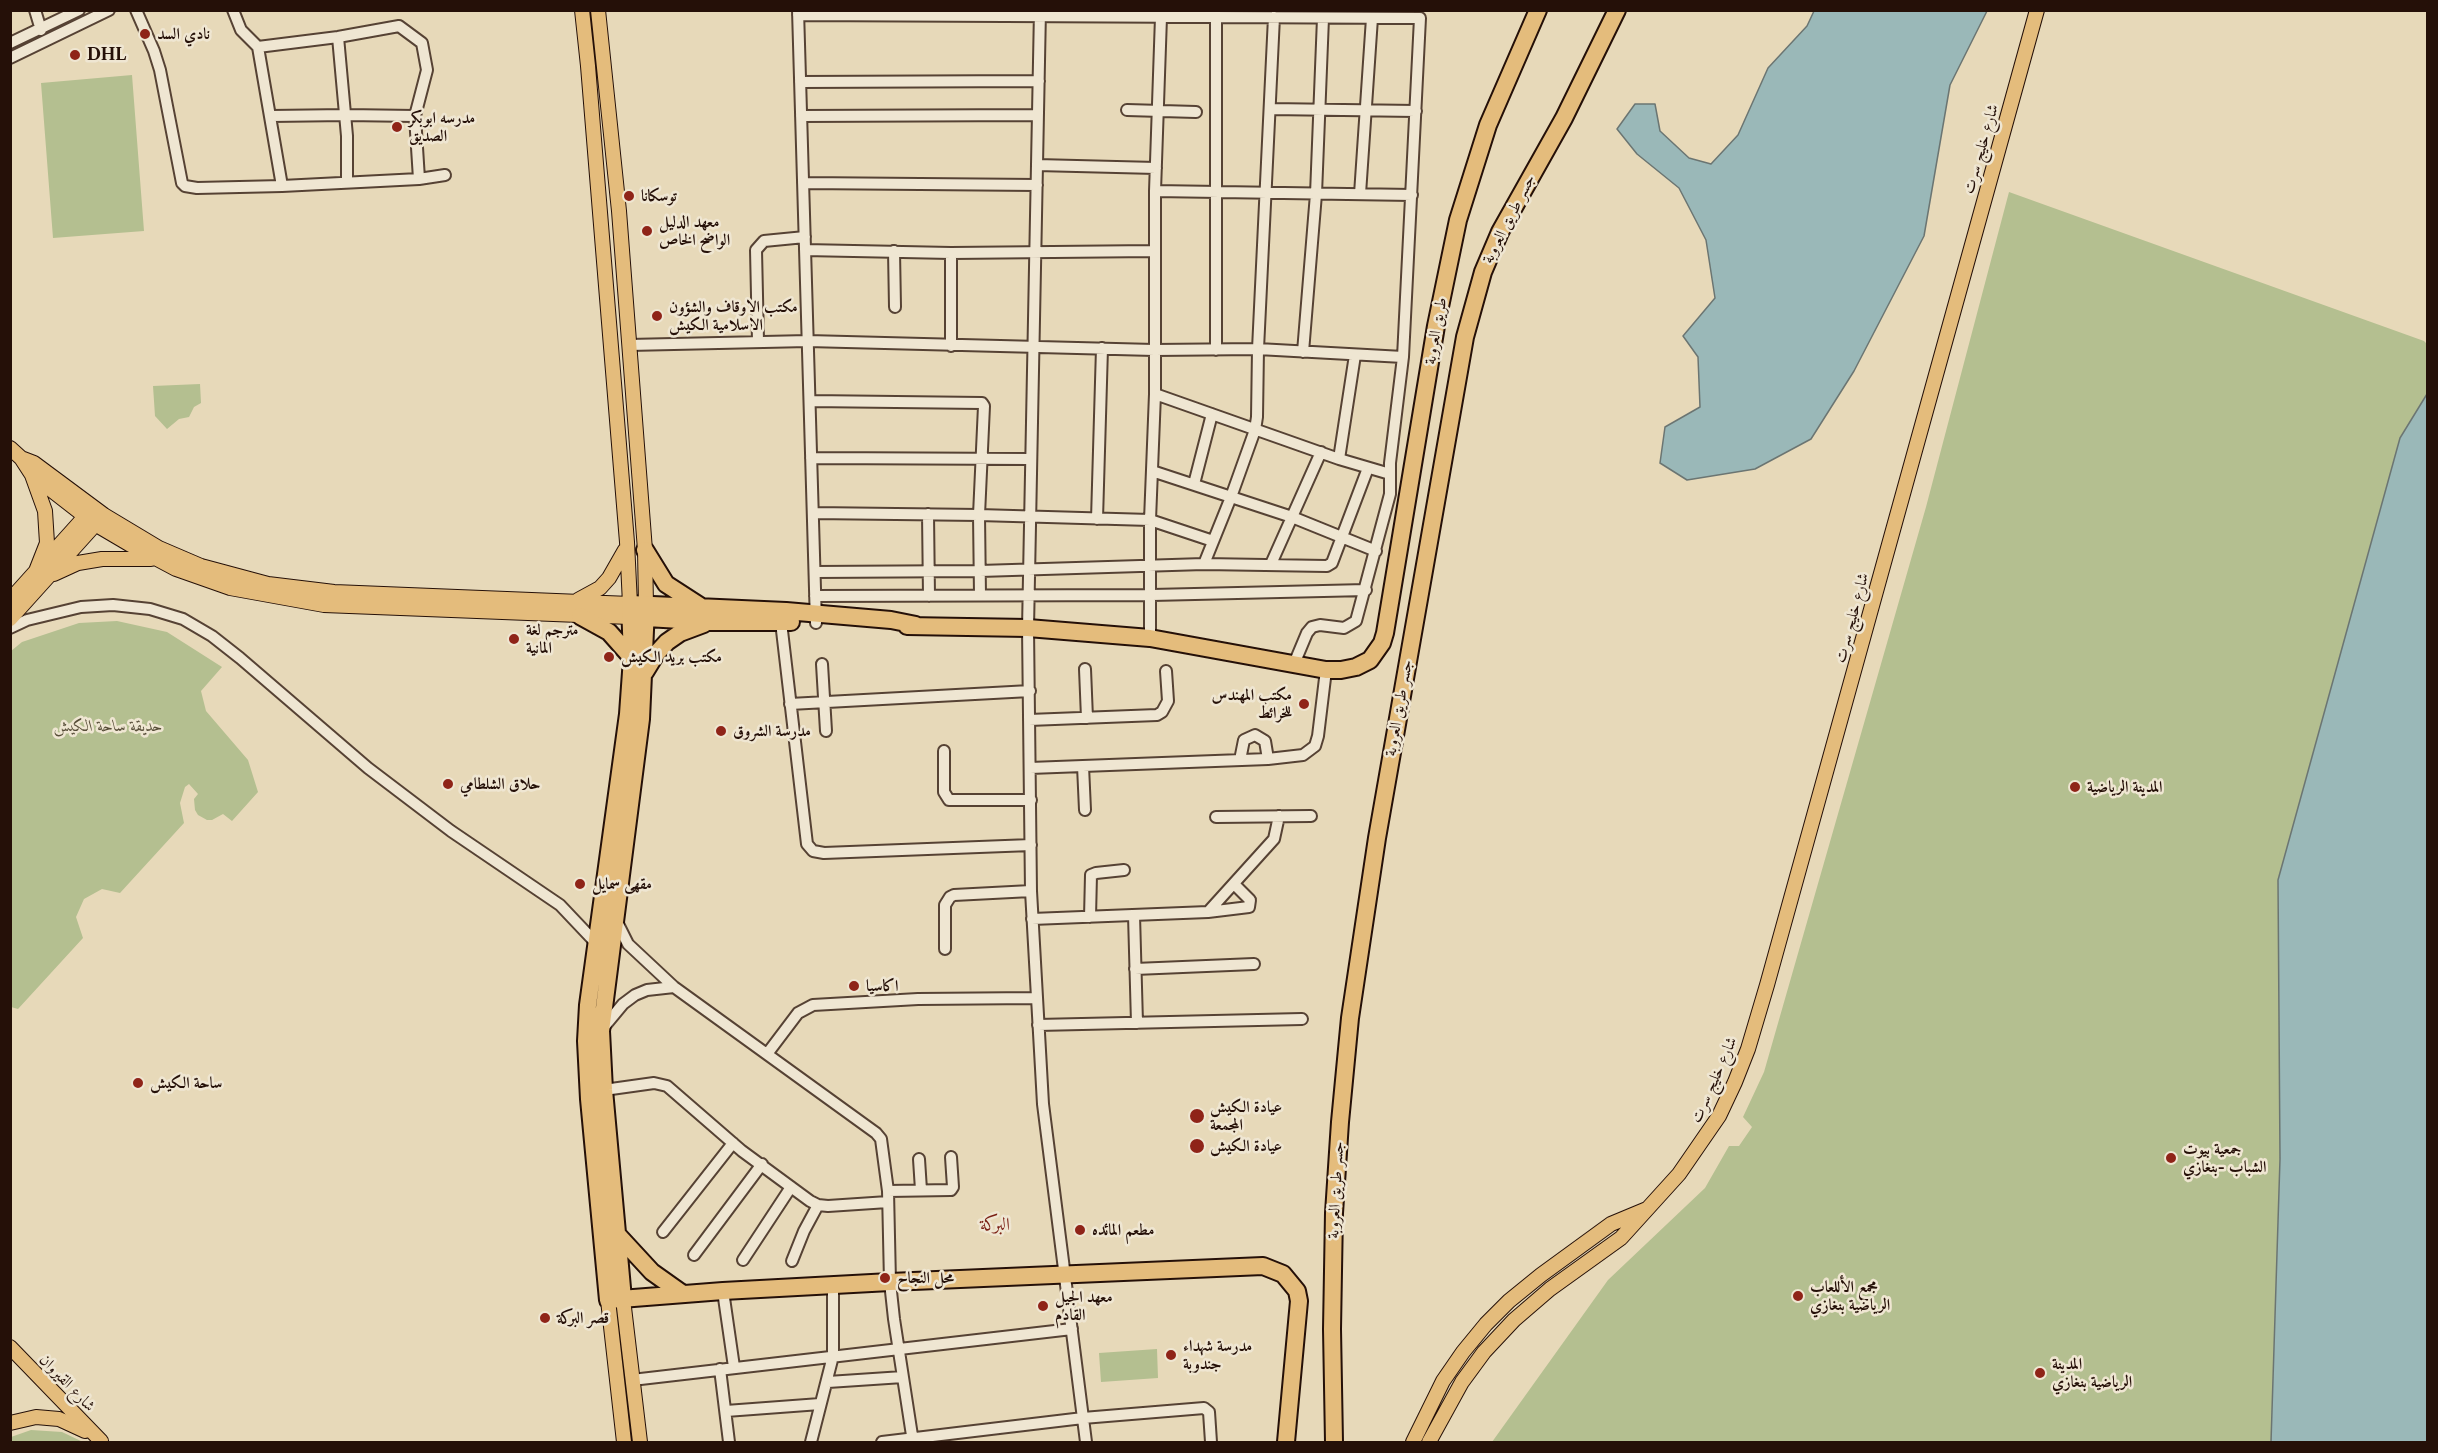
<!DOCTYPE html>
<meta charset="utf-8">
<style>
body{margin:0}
#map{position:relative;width:2438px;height:1453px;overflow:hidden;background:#e7d9b9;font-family:"Libre Caslon Text",serif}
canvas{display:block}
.frame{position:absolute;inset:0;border:12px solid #251008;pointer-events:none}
</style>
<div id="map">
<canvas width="2438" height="1453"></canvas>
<div class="frame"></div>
</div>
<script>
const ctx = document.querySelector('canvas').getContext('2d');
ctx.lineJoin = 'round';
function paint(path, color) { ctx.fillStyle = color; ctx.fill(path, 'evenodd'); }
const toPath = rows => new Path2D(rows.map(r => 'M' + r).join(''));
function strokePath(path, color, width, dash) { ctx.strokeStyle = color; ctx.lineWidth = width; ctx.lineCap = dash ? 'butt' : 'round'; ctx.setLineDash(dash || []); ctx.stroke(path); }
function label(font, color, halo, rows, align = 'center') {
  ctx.font = font + ' "Libre Caslon Text",Amiri,serif'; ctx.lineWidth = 5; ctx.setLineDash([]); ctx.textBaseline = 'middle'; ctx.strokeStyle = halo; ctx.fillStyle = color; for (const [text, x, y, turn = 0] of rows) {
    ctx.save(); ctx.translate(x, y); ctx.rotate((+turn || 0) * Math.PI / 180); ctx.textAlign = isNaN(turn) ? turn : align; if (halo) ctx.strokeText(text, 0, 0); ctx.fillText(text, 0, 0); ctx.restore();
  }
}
paint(toPath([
 [132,75,144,231,53,238,41,83],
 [2009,192,2424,341,2427,344,2427,394,2400,438,2278,880,2280,1159,2271,1442,1492,1442,1608,1280,1705,1188,1729,1146,1739,1146,1752,1127,1743,1117,1764,1072,1926,507],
 [200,384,201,403,194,407,189,417,179,419,167,429,155,416,153,386],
 [117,621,167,632,222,667,201,691,206,711,248,760,258,792,232,821,223,814,212,820,207,820,198,815,195,810,194,799,198,794,189,784,185,787,180,803,184,823,120,893,102,889,84,899,76,917,83,938,18,1009,11,1007,11,651,22,642,79,623],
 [1157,1349,1158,1378,1101,1382,1099,1353],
 [31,1430,62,1432,83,1442,11,1442,11,1437]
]), '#b4bf90');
const water = toPath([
 [1814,11,1987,11,1950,85,1924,236,1854,371,1811,439,1755,469,1687,480,1660,463,1665,427,1700,407,1698,357,1683,336,1715,298,1706,240,1679,188,1637,154,1617,129,1635,104,1655,104,1660,131,1689,158,1711,164,1738,135,1768,68,1807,26,1814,11],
 [2427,394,2427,1442,2271,1442,2280,1159,2278,880,2400,438,2427,394]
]);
paint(water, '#9ab8b8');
strokePath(water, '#6b7572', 1.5);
const minor = toPath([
 [35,10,41,30],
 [136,10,154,51,160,70,182,183,185,186,197,188,282,186,419,179,445,175],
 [233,10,241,30,258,47,282,186],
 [798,10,816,623],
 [1040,10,1028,628,1031,891,1043,1104,1086,1442],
 [798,15,1420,18,1403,357,1390,463,1390,494,1356,621,1344,628,1320,625,1312,627,1307,633,1294,664],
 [338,37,347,136,347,182],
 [10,43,79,10],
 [258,47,338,37,399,26,422,43,427,70,415,116,419,179],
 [10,58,109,10],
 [800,82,1039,81],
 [1270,109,1416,111],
 [1127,110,1196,112],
 [271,116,346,115,415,116],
 [801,116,1038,115],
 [1037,165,1156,168],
 [803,183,1037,185],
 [1155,191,1412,195],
 [1360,194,1372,18],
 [805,250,951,253,1154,251],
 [894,251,895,307],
 [758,341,756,250,764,241,805,237],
 [629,345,808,341,1154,350,1258,349,1403,357],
 [951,346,951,253],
 [1216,350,1216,17],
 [1303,352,1316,194,1323,18],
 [1155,394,1339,459,1390,474],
 [810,401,982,403,984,406,979,515,980,595],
 [811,458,1031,459],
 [1339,459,1355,355],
 [1152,471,1292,517,1376,551],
 [1194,484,1212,414],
 [813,513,979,515,1150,520,1213,541],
 [928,514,929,596],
 [1097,519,1102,348],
 [1204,564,1231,497,1255,430,1257,417,1258,349,1274,17],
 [1271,564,1321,452],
 [815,572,980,571,1204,564,1327,566,1332,563,1368,468],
 [815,596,1152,595,1366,590],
 [781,622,807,844,813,851,824,853,1031,845],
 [10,628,27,620,81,607,113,605,150,609,183,619,212,636,240,658,368,768,451,831,560,905,596,943],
 [1150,638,1150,520,1155,394,1155,191,1161,17],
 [822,664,826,731],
 [1085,669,1087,718],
 [790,704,1030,691],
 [1029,720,1157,715,1162,712,1168,701,1166,671],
 [944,751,944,792,949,800,1031,800],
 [1240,760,1244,740,1255,735,1265,741,1268,759],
 [1083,766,1085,810],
 [1030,768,1268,759,1303,755,1315,746,1318,736,1326,670],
 [1216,817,1311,816],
 [1208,912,1274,839,1279,816],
 [1134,915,1137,1023],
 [1090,917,1091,875,1096,873,1124,870],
 [1032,919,1208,912,1249,907,1250,900,1234,884],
 [617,922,628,944,674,987,876,1133,881,1139,888,1191,890,1282,894,1319,913,1442],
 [945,949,945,905,950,897,954,895,1031,891],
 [1135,969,1254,964],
 [1038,1025,1302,1019],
 [603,1028,623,1004,635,995,647,990,674,987],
 [767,1054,798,1013,813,1005,918,999,1036,998],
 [604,1090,654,1083,667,1086,742,1151,810,1201,818,1205,828,1206,888,1202],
 [919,1159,921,1190],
 [888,1191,951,1190,953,1187,951,1157],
 [663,1232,733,1143],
 [694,1255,762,1164],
 [743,1260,791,1187],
 [792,1261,804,1231,818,1205],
 [723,1291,734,1367],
 [720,1369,729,1442],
 [632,1380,1072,1329],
 [828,1382,903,1377],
 [726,1411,820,1404],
 [811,1442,833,1356,833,1286],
 [882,1442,1083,1418,1204,1408,1209,1412,1211,1442]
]);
const major = toPath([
 [598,10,619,211,645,550,646,605],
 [10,448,21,458,32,475,45,511,47,543,36,571],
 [21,458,34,463,104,515,159,548,201,566,268,584,334,592,630,604,627,542,588,66,582,10],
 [32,475,95,524,129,544,176,569,230,588,324,605,630,617],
 [54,574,78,563,102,559,151,559],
 [10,600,90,511],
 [578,600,600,588,609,578,625,550],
 [10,619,101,518],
 [623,1299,640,1442],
 [608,1300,624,1442],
 [10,1347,101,1441],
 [10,1423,36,1417,59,1419,85,1431],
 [1413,1442,1443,1381,1463,1352,1486,1324,1509,1301,1541,1275,1611,1224,1647,1209],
 [1429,1442,1462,1382,1484,1352,1514,1320,1550,1289,1621,1238,1679,1174,1719,1116,1735,1082,1748,1049,1767,985,2037,10]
]);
const highway = toPath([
 [645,550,666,584,700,606],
 [580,616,609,632,632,658],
 [630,617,714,622,791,622],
 [916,625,891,620,786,611,630,604,632,658,628,714,588,1005,586,1041,589,1099,608,1300,723,1291,890,1282,1263,1266,1283,1274,1297,1291,1299,1301,1286,1442],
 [907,626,1028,628,1150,638,1326,670,1341,670,1356,667,1370,660,1382,643,1385,633,1436,326,1458,220,1488,125,1538,10],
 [645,672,656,654,667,642,680,633,704,624],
 [616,1233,652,1272,683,1294],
 [623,1299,604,1090,601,1031,641,719,646,608],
 [1334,1442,1332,1329,1334,1213,1340,1122,1350,1018,1377,838,1465,337,1483,272,1500,232,1564,118,1617,10]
]);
strokePath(minor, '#564234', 14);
strokePath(major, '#251008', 16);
strokePath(highway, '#251008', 20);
strokePath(minor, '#efe6d2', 10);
strokePath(major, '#e4bc7c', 14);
strokePath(highway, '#e4bc7c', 16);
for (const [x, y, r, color] of [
 [145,34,6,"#8f2418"],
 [75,55,6,"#8f2418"],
 [397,127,6,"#8f2418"],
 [629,196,6,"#8f2418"],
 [647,231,6,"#8f2418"],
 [657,316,6,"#8f2418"],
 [514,639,6,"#8f2418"],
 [609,657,6,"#8f2418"],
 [1304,704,6,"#8f2418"],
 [721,731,6,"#8f2418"],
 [448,784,6,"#8f2418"],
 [2075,787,6,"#8f2418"],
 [580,884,6,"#8f2418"],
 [854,986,6,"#8f2418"],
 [138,1083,6,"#8f2418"],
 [1197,1116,8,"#8f2418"],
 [1197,1146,8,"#8f2418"],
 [2171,1158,6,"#8f2418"],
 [1080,1230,6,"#8f2418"],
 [885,1278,6,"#8f2418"],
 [1798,1296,6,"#8f2418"],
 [1043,1306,6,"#8f2418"],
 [545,1318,6,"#8f2418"],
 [1171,1355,6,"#8f2418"],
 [2040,1373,6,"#8f2418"]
]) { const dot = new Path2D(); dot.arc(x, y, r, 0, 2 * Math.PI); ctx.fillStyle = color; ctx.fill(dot); strokePath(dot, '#efe6d2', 2); }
label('bold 16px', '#251008', '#efe6d2', [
 ["نادي السد",157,34],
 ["DHL",87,55],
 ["مدرسه ابوبكر",409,118],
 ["الصديق",409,136],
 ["توسكانا",641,196],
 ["معهد الدليل",659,222],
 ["الواضح الخاص",659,240],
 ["مكتب الاوقاف والشؤون",669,307],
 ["الاسلامية الكيش",669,325],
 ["مترجم لغة",526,630],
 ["المانية",526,648],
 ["مكتب بريد الكيش",621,657],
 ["مكتب المهندس",1292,695,"right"],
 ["للخرائط",1292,713,"right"],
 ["مدرسة الشروق",733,731],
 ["حلاق الشلطامي",460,784],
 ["المدينة الرياضية",2087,787],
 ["مقهى سمايل",592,884],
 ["اكاسيا",866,986],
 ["ساحة الكيش",150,1083],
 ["عيادة الكيش",1210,1107],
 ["المجمعة",1210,1125],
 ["عيادة الكيش",1210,1146],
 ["جمعية بيوت",2183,1149],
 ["الشباب -بنغازي",2183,1167],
 ["مطعم المائده",1092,1230],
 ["محل النجاح",897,1278],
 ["مجمع الأللعاب",1810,1287],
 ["الرياضية بنغازي",1810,1305],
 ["معهد الجيل",1055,1297],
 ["القادم",1055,1315],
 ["قصر البركة",557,1318],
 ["مدرسة شهداء",1183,1346],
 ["جندوبة",1183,1364],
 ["المدينة",2052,1364],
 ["الرياضية بنغازي",2052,1382]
], 'left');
label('16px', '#251008', '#efe6d2', [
 ["شارع خليج سرت",1981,149,-74],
 ["جسر طريق العروبة",1509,219,-63],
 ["طريق العروبة",1436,331,-80],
 ["شارع خليج سرت",1852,618,-75],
 ["جسر طريق العروبة",1399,708,-80],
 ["شارع خليج سرت",1714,1080,-66],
 ["جسر طريق العروبة",1336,1190,-87],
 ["شارع القيروان",67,1383,46]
]);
label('italic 16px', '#574d38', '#efe6d2', [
 ["حديقة ساحة الكيش",108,726]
]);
label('18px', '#7a1f14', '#efe6d2', [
 ["البركة",995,1225]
]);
</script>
